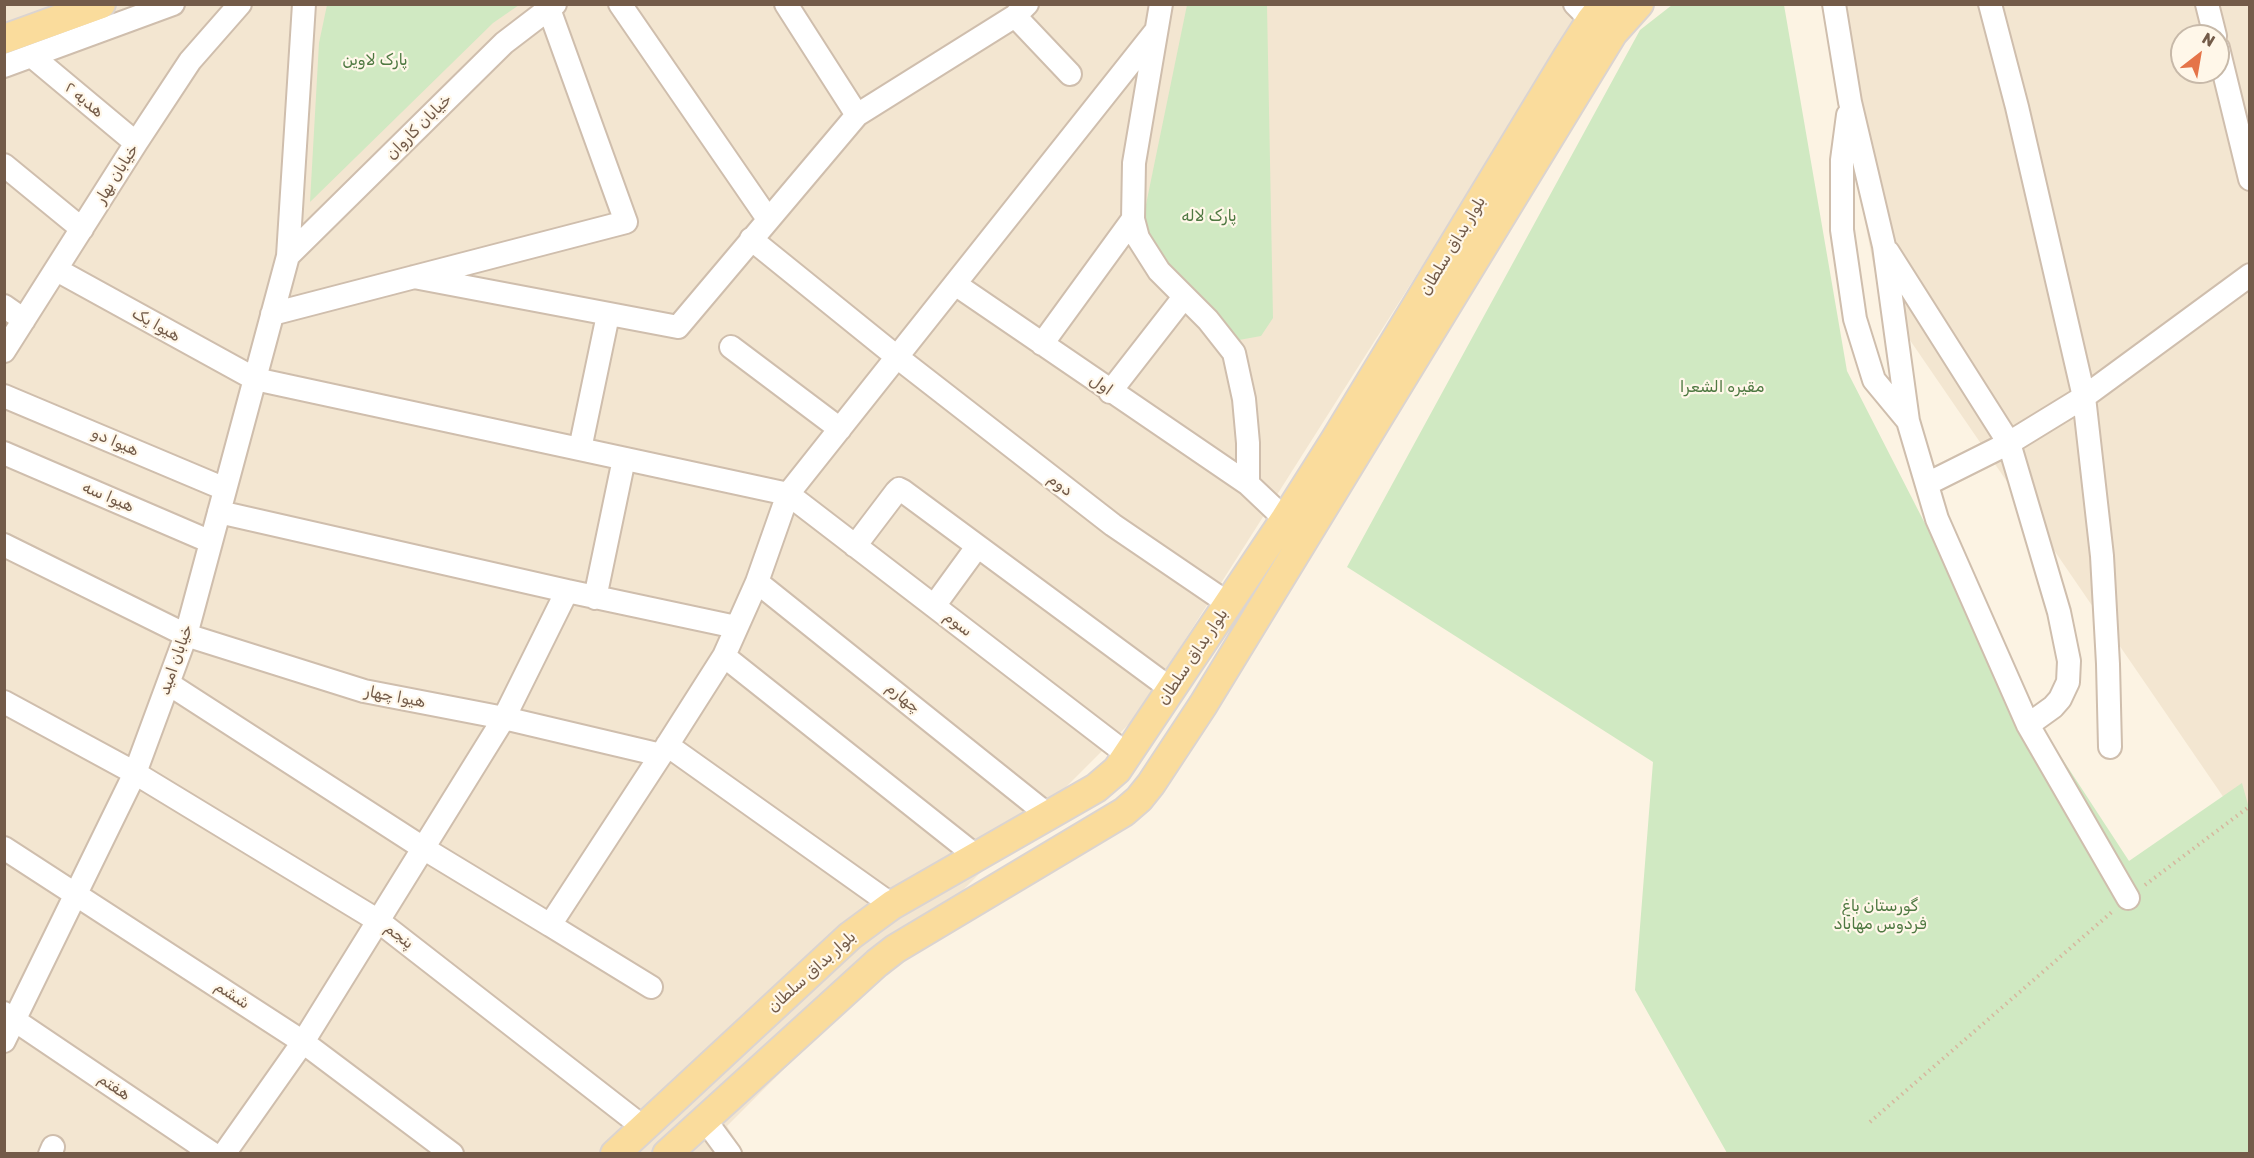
<!DOCTYPE html>
<meta charset="utf-8">
<style>
body{margin:0}
#map{position:relative;width:2254px;height:1158px;overflow:hidden;background:#fcf3e3;font-family:Rubik,sans-serif}
canvas{display:block}
.frame{position:absolute;inset:0;border:6px solid #735b49;pointer-events:none}
.north{position:absolute;left:2170px;top:24px;width:60px;height:60px;box-sizing:border-box;background:#fff7e9;border:2px solid #c7b9a9;border-radius:50%;rotate:31deg;font-size:16px;font-weight:700;line-height:24px;text-align:center;color:#735b49}
.north::after{content:'';display:block;margin:auto;width:21px;height:27px;background:#e57449;clip-path:polygon(50% 0,100% 100%,50% 72%,0 100%)}
</style>
<div id="map">
<canvas width="2254" height="1158"></canvas>
<div class="frame"></div>
<div class="north">N</div>
</div>
<script>
const ctx = document.querySelector('canvas').getContext('2d');
ctx.lineJoin = 'round';
function paint(path, color) { ctx.fillStyle = color; ctx.fill(path, 'evenodd'); }
const toPath = rows => new Path2D(rows.map(r => 'M' + r).join(''));
function strokePath(path, color, width, dash) { ctx.strokeStyle = color; ctx.lineWidth = width; ctx.lineCap = dash ? 'butt' : 'round'; ctx.setLineDash(dash || []); ctx.stroke(path); }
function label(font, color, halo, rows, align = 'center') {
  ctx.font = font + ' Rubik,"Noto Sans Arabic",sans-serif'; ctx.lineWidth = 4.5; ctx.setLineDash([]); ctx.textBaseline = 'middle'; ctx.strokeStyle = halo; ctx.fillStyle = color; for (const [text, x, y, turn = 0] of rows) {
    ctx.save(); ctx.translate(x, y); ctx.rotate((+turn || 0) * Math.PI / 180); ctx.textAlign = isNaN(turn) ? turn : align; if (halo) ctx.strokeText(text, 0, 0); ctx.fillText(text, 0, 0); ctx.restore();
  }
}
paint(toPath([
 [5,5,1584,5,1577,22,1136,717,727,1126,744,1153,5,1154],
 [1824,5,2249,5,2249,831,2235,814,1879,295],
 [2182,36,2218,36,2218,72,2182,72]
]), '#f3e6d1');
paint(toPath([
 [327,5,519,5,493,23,310,202,319,43],
 [1187,5,1267,5,1273,318,1261,336,1239,340,1227,332,1151,245,1143,219],
 [1672,5,1784,5,1847,371,1984,639,2129,861,2242,783,2250,812,2249,1153,1727,1153,1635,990,1653,762,1347,567,1640,30]
]), '#d0e9c2');
const minor = toPath([
 [620,4,768,219],
 [786,4,857,115],
 [1161,4,1134,163,1133,219,1138,238,1159,271,1208,320,1234,353,1244,399,1248,443,1248,484,1285,519],
 [1575,4,1591,20],
 [1834,4,1850,102,1884,246,1908,421,1937,519,2028,725,2128,898],
 [1990,4,2017,107,2084,397,2102,556,2108,664,2110,747],
 [2207,4,2215,36],
 [1015,16,1070,74],
 [2218,48,2250,179],
 [33,57,136,143],
 [4,66,173,4],
 [1848,115,1842,160,1842,230,1855,319,1874,380,1908,421],
 [4,165,82,229],
 [751,239,897,357,1113,525,1229,604],
 [1888,252,2009,443,2059,612,2069,661,2068,682,2060,699,2053,707,2028,725],
 [288,256,504,43,555,4],
 [57,270,255,379,788,494,1128,755],
 [414,277,678,327,857,115,1015,16,1027,4],
 [955,284,1248,484],
 [4,306,24,320],
 [272,314,626,222,549,9],
 [1042,344,1133,219],
 [731,347,840,429],
 [4,351,136,143,190,61,240,4],
 [1110,392,1184,297],
 [4,396,225,489],
 [580,449,608,315],
 [4,453,211,542],
 [1927,484,2009,443,2084,397,2250,275],
 [219,512,567,591,736,627],
 [4,545,186,635,364,691,504,718,661,755,724,656,757,582,788,494,1155,32],
 [855,546,896,492,899,489,903,491,1171,689],
 [757,582,1048,815],
 [595,598,624,459],
 [934,606,977,547],
 [724,656,976,856],
 [169,684,423,848,550,925,661,755],
 [4,702,135,773,377,920,643,1127],
 [667,745,892,905],
 [4,848,303,1042,452,1154],
 [550,925,651,987],
 [4,1013,213,1154],
 [4,1041,135,773,186,635,288,256,304,4],
 [705,1120,730,1154],
 [50,1154,53,1147],
 [224,1154,303,1042,504,718,567,591]
]);
const major = toPath([
 [4,39,101,4],
 [615,1154,850,936,873,919,892,905,1096,788,1117,770,1285,519,1335,440,1568,56,1591,20,1604,4],
 [667,1154,877,963,895,949,1124,812,1139,799,1151,784,1203,705,1613,33,1639,4]
]);
strokePath(minor, '#cfbead', 26);
strokePath(major, '#dbd4d0', 32);
strokePath(toPath([
 [2145,885,2250,806],
 [1870,1122,2113,911]
]), '#d6b79e', 4, [1.5, 4.5]);
strokePath(minor, '#fff', 22);
strokePath(major, '#fadc9c', 28);
label('16px', '#4f7942', '#fff7e9', [
 ["پارک لاوین",375,60],
 ["پارک لاله",1209,216],
 ["مقیره الشعرا",1722,387],
 ["گورستان باغ",1880,906],
 ["فردوس مهاباد",1880,924]
]);
label('16px', '#735b49', '#fff7e9', [
 ["هدیه ۲",84,100,40],
 ["خیابان کاروان",419,127,-45],
 ["خیابان بهار",117,174,-58],
 ["بلوار بداق سلطان",1453,246,-59],
 ["هیوا یک",156,325,29],
 ["اول",1101,385,35],
 ["هیوا دو",115,442,23],
 ["دوم",1060,485,38],
 ["هیوا سه",108,497,23],
 ["سوم",958,624,37],
 ["بلوار بداق سلطان",1193,657,-56],
 ["خیابان امید",176,660,-71],
 ["هیوا چهار",395,697,11],
 ["چهارم",903,698,39],
 ["پنجم",399,936,38],
 ["بلوار بداق سلطان",812,972,-42],
 ["ششم",232,995,33],
 ["هفتم",114,1087,34]
]);
</script>
